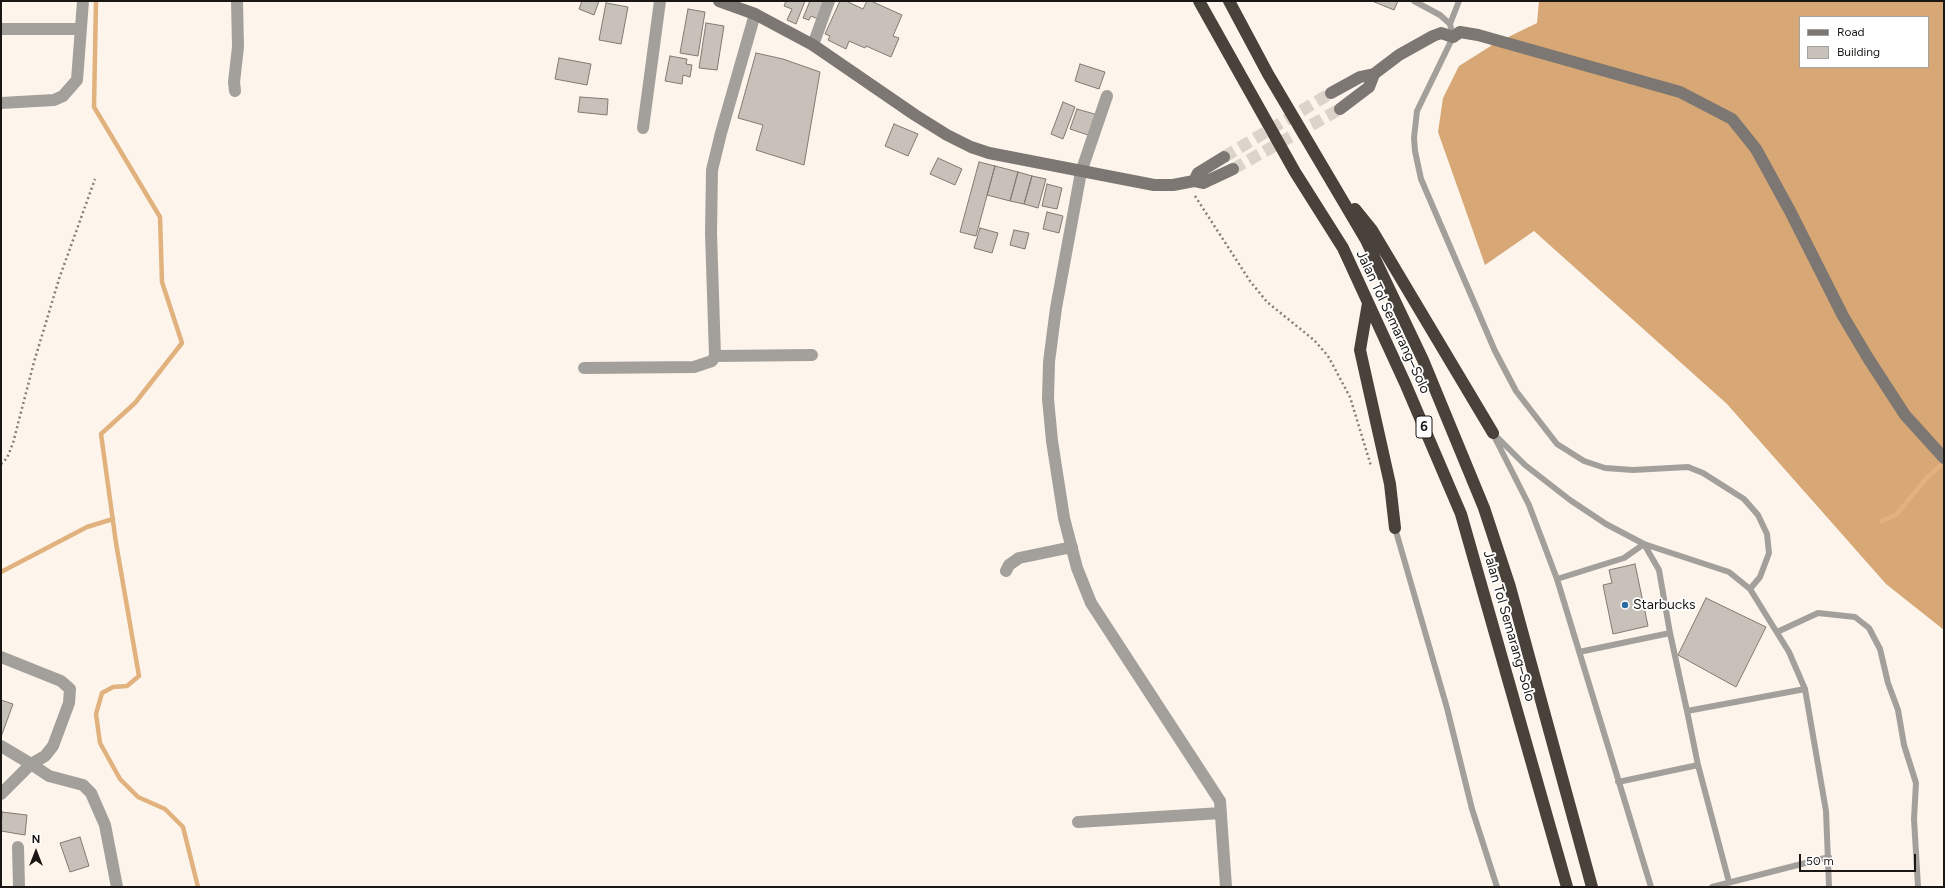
<!DOCTYPE html>
<meta charset="utf-8">
<style>
body{margin:0}
#map{position:relative;width:1945px;height:888px;overflow:hidden;background:#fdf5ec;font-family:Figtree,sans-serif}
canvas{display:block}
.frame{position:absolute;inset:0;border:2px solid #191613;pointer-events:none}
.legend{position:absolute;left:1799px;top:16px;width:130px;height:52px;box-sizing:border-box;background:#fff;border:1px solid #a3a2a1;margin:0;padding:5px 7px;list-style:none;font-size:12px;color:#191613}
.legend li{display:flex;align-items:center;gap:8px;height:20px}
.legend b{width:20px;border:1px solid #a3a2a1}
.north{position:absolute;left:16px;top:832px;width:40px;height:40px;-webkit-text-stroke:3px #fff;paint-order:stroke;rotate:0deg;font-size:11px;font-weight:700;line-height:16px;text-align:center;color:#191613}
.north::after{content:'';display:block;margin:auto;width:14px;height:18px;background:#191613;clip-path:polygon(50% 0,100% 100%,50% 72%,0 100%)}
.scale{position:absolute;left:1799px;top:854px;width:117px;height:18px;box-sizing:border-box;border:2px solid #191613;border-top:0;padding-left:5px;font-size:12px;line-height:14px;white-space:nowrap;color:#191613;-webkit-text-stroke:3px #fff;paint-order:stroke}
</style>
<div id="map">
<canvas width="1945" height="888"></canvas>
<div class="frame"></div>
<ul class="legend">
<li><b style="height:5px;background:#7c7772"></b>Road</li>
<li><b style="height:11px;background:#c8c1b9"></b>Building</li>
</ul>
<div class="north">N</div>
<div class="scale">50 m</div>
</div>
<script>
const ctx = document.querySelector('canvas').getContext('2d');
ctx.lineJoin = 'round';
function paint(path, color) { ctx.fillStyle = color; ctx.fill(path, 'evenodd'); }
const toPath = rows => new Path2D(rows.map(r => 'M' + r).join(''));
function strokePath(path, color, width, dash) { ctx.strokeStyle = color; ctx.lineWidth = width; ctx.lineCap = dash ? 'butt' : 'round'; ctx.setLineDash(dash || []); ctx.stroke(path); }
function label(font, color, halo, rows, align = 'center') {
  ctx.font = font + ' Figtree,sans-serif'; ctx.lineWidth = 3.5; ctx.setLineDash([]); ctx.textBaseline = 'middle'; ctx.strokeStyle = halo; ctx.fillStyle = color; for (const [text, x, y, turn = 0] of rows) {
    ctx.save(); ctx.translate(x, y); ctx.rotate((+turn || 0) * Math.PI / 180); ctx.textAlign = isNaN(turn) ? turn : align; if (halo) ctx.strokeText(text, 0, 0); ctx.fillText(text, 0, 0); ctx.restore();
  }
}
paint(toPath([
 [1539,1,1944,1,1944,630,1886,584,1727,404,1534,231,1485,265,1438,132,1443,98,1459,66,1494,44,1537,23],
 [1800,17,1928,17,1928,67,1800,67]
]), '#d7a775');
strokePath(toPath([
 [96,1,94,107,160,217,162,282,182,343,135,403,101,434,116,543,139,676,127,686,113,687,102,693,96,714,100,743,120,779,138,797,165,809,183,827,198,887],
 [1882,521,1896,515,1925,480,1944,462],
 [1,572,87,527,113,519]
]), '#e1b17e', 4.5);
const building = toPath([
 [582,1,599,1,594,15,579,9,582,1],
 [786,1,805,1,796,24,787,20,792,9,784,6,786,1],
 [810,1,826,1,818,19,811,16,809,20,803,18,810,1],
 [840,1,846,1,863,9,867,1,871,1,902,15,893,36,899,38,891,57,866,46,865,48,849,41,846,49,828,40,830,36,825,34,840,1],
 [1372,1,1398,1,1394,10,1372,1],
 [606,3,628,7,621,44,599,40,606,3],
 [688,9,705,12,698,56,680,53,688,9],
 [706,23,724,26,717,70,699,68,706,23],
 [756,53,783,59,820,72,804,165,756,150,763,125,738,118,756,53],
 [670,56,687,59,686,64,692,65,690,77,683,75,682,84,665,81,670,56],
 [559,58,591,64,587,85,555,79,559,58],
 [1080,64,1105,72,1099,89,1075,81,1080,64],
 [580,97,608,99,607,115,578,112,580,97],
 [1063,102,1075,107,1063,139,1051,134,1063,102],
 [1077,109,1098,115,1091,136,1070,129,1077,109],
 [894,124,918,134,908,156,885,146,894,124],
 [938,158,962,169,955,185,930,174,938,158],
 [979,162,995,166,976,236,960,232,979,162],
 [995,166,1018,172,1010,201,987,195,995,166],
 [1018,172,1032,176,1024,204,1010,201,1018,172],
 [1032,176,1046,179,1038,208,1024,204,1032,176],
 [1047,184,1062,188,1057,209,1042,206,1047,184],
 [1047,212,1063,216,1059,233,1043,229,1047,212],
 [980,228,998,233,992,253,974,248,980,228],
 [1014,230,1029,233,1025,249,1010,245,1014,230],
 [1635,564,1648,626,1613,634,1603,585,1612,583,1609,570,1635,564],
 [1706,598,1766,627,1736,687,1678,655,1706,598],
 [1,700,13,704,1,737,1,700],
 [2,812,27,815,25,835,1,831,2,812],
 [80,837,89,866,70,872,60,843,80,837]
]);
paint(building, '#c8c1b9');
strokePath(building, '#817a72', 1);
strokePath(toPath([
 [1224,157,1331,93],
 [1233,169,1340,109]
]), '#dbd4cb', 12, [12, 6]);
strokePath(toPath([
 [1195,196,1250,281,1267,302,1314,340,1328,356,1350,397,1371,466],
 [1,464,7,458,13,443,34,362,59,279,95,179]
]), '#837d78', 2.5, [2, 3]);
strokePath(toPath([
 [1414,1,1440,15,1450,24],
 [1459,1,1450,24,1453,37,1417,111,1414,138,1415,151,1421,179,1495,351,1516,391,1557,444,1584,461,1605,468,1633,470,1688,467,1703,473,1744,499,1758,515,1767,534,1769,553,1760,577,1750,589],
 [1493,433,1525,465,1570,500,1606,524,1644,544,1729,572,1750,589,1789,652,1805,689,1826,811,1829,887],
 [1495,438,1529,505,1557,579,1651,887],
 [1395,528,1447,708,1472,809,1497,887],
 [1557,579,1624,558,1644,544,1659,570,1670,633],
 [1777,632,1818,613,1855,617,1869,628,1880,649,1888,683,1898,710,1904,745,1916,783,1914,819,1918,887],
 [1579,652,1670,633,1687,711,1805,689],
 [1698,765,1729,882],
 [1618,782,1698,765,1687,711],
 [1712,887,1829,857]
]), '#a3a09c', 6);
strokePath(toPath([
 [1,29,81,29],
 [813,45,829,1],
 [235,91,234,82,238,47,237,1],
 [1107,96,1081,172,1056,308,1049,362,1048,399,1052,441,1064,518,1077,568,1091,603,1220,801,1226,887],
 [1,103,54,100,63,96,77,80,83,1],
 [643,128,660,1],
 [715,356,812,355],
 [584,368,694,367,712,361,715,356,711,233,712,170,721,133,755,14],
 [1006,571,1009,565,1019,558,1072,547],
 [1,657,61,681,70,689,69,703,53,746,45,756,31,764,49,776,83,785,91,793,105,825,117,887],
 [1,746,31,764,1,794],
 [1078,822,1221,813],
 [18,847,19,887]
]), '#a3a09c', 12);
strokePath(toPath([
 [719,1,755,14,813,45,915,115,947,135,971,147,989,153,1154,185,1173,185,1194,181,1203,183,1233,169],
 [1331,93,1360,77,1374,74,1399,55,1433,36,1441,33,1453,37,1460,32,1478,35,1680,92,1732,119,1756,149,1790,211,1843,316,1868,358,1905,415,1944,458],
 [1340,109,1369,87,1374,74],
 [1194,181,1198,173,1224,157]
]), '#7c7772', 12);
strokePath(toPath([
 [1199,1,1295,172,1343,248,1405,383,1461,514,1567,887],
 [1229,1,1268,74,1366,240,1423,360,1484,508,1510,587,1592,887],
 [1355,209,1372,230,1493,433],
 [1368,303,1360,350,1390,484,1395,528]
]), '#48423b', 12);
for (const [x, y, r, color] of [
 [1625,605,4,"#2a6aa0"]
]) { const dot = new Path2D(); dot.arc(x, y, r, 0, 2 * Math.PI); ctx.fillStyle = color; ctx.fill(dot); strokePath(dot, '#fff', 1.5); }
for (const [x, y, w] of [
 [1424,427,16]
]) { const box = new Path2D(); box.roundRect(x - w / 2, y - 11, w, 22, 3); ctx.fillStyle = '#fff'; ctx.fill(box); strokePath(box, '#191613', 1); }
label('bold 13px', '#191613', null, [
 ["6",1424,427]
]);
label('14px', '#191613', '#fff', [
 ["Jalan Tol Semarang–Solo",1393,322,65],
 ["Jalan Tol Semarang–Solo",1509,626,74]
]);
label('14px', '#191613', '#fff', [
 ["Starbucks",1633,605]
], 'left');
</script>
